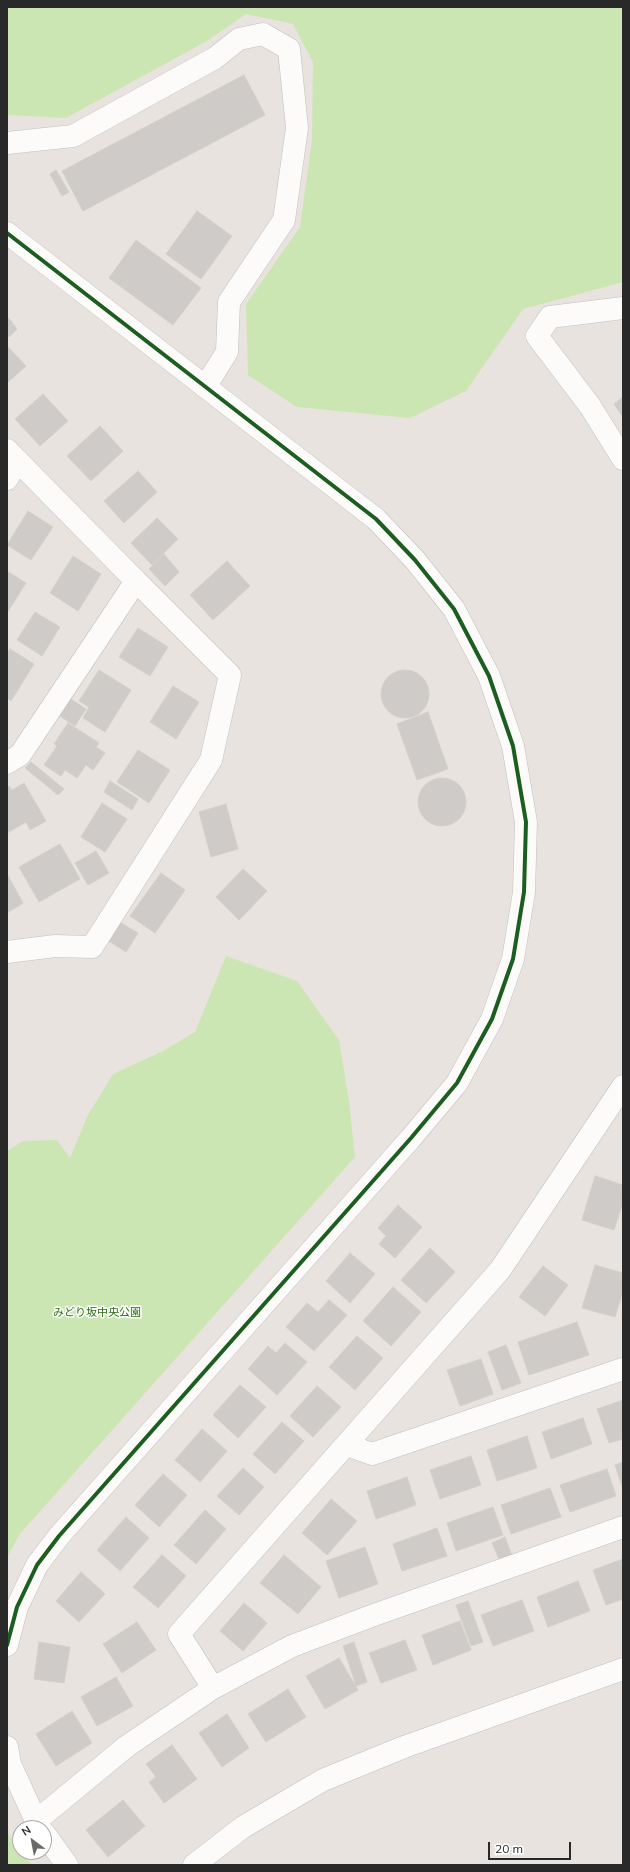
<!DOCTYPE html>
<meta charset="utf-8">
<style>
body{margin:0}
#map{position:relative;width:630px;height:1872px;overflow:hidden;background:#e8e3de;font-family:Mulish,sans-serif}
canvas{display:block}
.frame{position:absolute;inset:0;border:8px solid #292929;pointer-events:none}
.north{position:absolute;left:12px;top:1820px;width:40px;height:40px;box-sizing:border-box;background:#fff;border:1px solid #a9a9a9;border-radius:50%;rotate:328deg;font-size:11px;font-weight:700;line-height:16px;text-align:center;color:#292929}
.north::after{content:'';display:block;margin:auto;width:14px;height:18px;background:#6c6a68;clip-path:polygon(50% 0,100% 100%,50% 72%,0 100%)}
.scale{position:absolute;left:488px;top:1842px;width:83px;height:18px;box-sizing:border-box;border:2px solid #292929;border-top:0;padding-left:5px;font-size:12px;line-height:14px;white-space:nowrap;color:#292929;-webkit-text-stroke:3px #fff;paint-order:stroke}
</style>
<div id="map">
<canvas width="630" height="1872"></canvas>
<div class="frame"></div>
<div class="north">N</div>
<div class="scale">20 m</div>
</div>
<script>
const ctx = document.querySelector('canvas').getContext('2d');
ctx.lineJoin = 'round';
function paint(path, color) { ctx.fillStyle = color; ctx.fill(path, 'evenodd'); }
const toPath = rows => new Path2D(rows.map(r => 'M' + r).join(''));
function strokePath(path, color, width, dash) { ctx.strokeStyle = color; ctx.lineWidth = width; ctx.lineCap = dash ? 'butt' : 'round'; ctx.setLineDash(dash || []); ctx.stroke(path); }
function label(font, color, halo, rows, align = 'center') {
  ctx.font = font + ' Mulish,"Noto Sans JP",sans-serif'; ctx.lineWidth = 3; ctx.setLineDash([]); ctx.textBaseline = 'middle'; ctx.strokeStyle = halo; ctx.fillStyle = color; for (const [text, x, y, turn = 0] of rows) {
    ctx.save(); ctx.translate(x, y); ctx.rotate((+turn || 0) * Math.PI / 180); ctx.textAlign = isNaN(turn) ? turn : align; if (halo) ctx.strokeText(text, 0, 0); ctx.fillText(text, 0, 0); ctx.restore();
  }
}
paint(toPath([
 [7,7,623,7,623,282,523,309,466,391,410,418,297,407,248,375,246,304,300,227,312,140,313,62,293,24,246,14,207,41,66,118,7,115],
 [226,956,297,981,339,1040,349,1101,355,1157,19,1535,7,1558,7,1151,23,1141,57,1140,70,1158,88,1115,113,1074,163,1051,195,1032],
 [7,1831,14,1844,32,1865,7,1865]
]), '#cce6b3');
const building = toPath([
 [244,75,265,115,83,211,62,171,244,75],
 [56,170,69,192,62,196,50,174,56,170],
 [197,211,232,236,201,279,166,254,197,211],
 [136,240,201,288,173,325,109,278,136,240],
 [7,317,13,323,7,329,7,317],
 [13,324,17,329,9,337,7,330,13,324],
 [7,346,26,366,7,383,7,346],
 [43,394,68,421,40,446,15,419,43,394],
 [623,397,623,417,614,404,623,397],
 [100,426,123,451,91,481,67,456,100,426],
 [138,471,157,492,124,523,104,501,138,471],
 [28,511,53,527,31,560,7,545,28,511],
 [157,518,178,539,152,565,131,543,157,518],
 [164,554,179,572,165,586,149,569,164,554],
 [73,556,101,574,78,611,50,593,73,556],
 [227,561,250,586,213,620,190,595,227,561],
 [7,571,26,583,7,613,7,571],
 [35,612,60,627,42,656,17,640,35,612],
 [138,628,168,647,150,676,119,657,138,628],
 [10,649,34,664,11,701,7,698,7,654,10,649],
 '381 694a24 24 0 1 1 48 0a24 24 0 1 1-48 0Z',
 [99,670,131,690,105,732,83,718,89,707,79,701,99,670],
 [173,686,199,702,176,739,150,722,173,686],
 [71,699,86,709,75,726,60,716,71,699],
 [428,712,448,769,417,780,397,724,428,712],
 [68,723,99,743,96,747,105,753,93,770,86,765,77,778,65,770,61,776,44,765,57,746,54,744,68,723],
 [138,750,170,770,149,803,117,782,138,750],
 [31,762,64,789,58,795,25,768,31,762],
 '418 802a24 24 0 1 1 48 0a24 24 0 1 1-48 0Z',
 [110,781,138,799,132,810,104,792,110,781],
 [24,783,46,821,30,830,26,822,7,833,7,787,9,786,12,790,24,783],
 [102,803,127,819,105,852,81,837,102,803],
 [226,804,238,849,211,857,199,812,226,804],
 [60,844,80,879,39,902,19,867,60,844],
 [96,851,109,873,88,885,75,863,96,851],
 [243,869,267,891,239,920,216,897,243,869],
 [161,873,185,890,155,933,130,916,161,873],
 [7,874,23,903,7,913,7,874],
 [118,921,138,933,126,952,107,940,118,921],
 [595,1176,623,1185,623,1202,614,1230,582,1220,595,1176],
 [398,1205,422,1227,395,1258,379,1244,386,1236,378,1228,398,1205],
 [430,1248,455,1272,426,1303,401,1280,430,1248],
 [350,1253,375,1274,350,1303,326,1281,350,1253],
 [595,1265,623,1273,623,1291,615,1317,582,1308,595,1265],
 [543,1266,568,1285,545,1316,519,1297,543,1266],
 [393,1287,421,1312,391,1346,363,1321,393,1287],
 [329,1300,347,1315,314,1351,286,1327,307,1303,318,1312,329,1300],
 [577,1322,589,1355,529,1375,518,1342,577,1322],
 [357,1336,383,1358,355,1390,329,1367,357,1336],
 [285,1343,307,1362,277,1395,248,1369,268,1346,276,1353,285,1343],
 [506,1345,521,1383,502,1390,488,1352,506,1345],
 [481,1359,493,1394,460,1406,447,1370,481,1359],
 [240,1385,266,1407,238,1438,213,1415,240,1385],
 [317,1386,341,1407,313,1437,290,1416,317,1386],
 [623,1400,623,1439,609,1443,597,1409,623,1400],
 [583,1418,592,1444,551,1459,542,1432,583,1418],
 [282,1422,304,1441,275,1474,253,1454,282,1422],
 [202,1429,227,1451,200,1482,175,1460,202,1429],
 [527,1436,537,1468,497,1481,487,1450,527,1436],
 [471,1456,481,1485,440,1499,430,1470,471,1456],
 [623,1462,623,1489,615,1465,623,1462],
 [243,1468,264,1487,239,1515,217,1496,243,1468],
 [607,1469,616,1496,570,1512,560,1485,607,1469],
 [163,1474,187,1495,159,1527,135,1505,163,1474],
 [407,1477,416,1505,376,1519,367,1491,407,1477],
 [550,1488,561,1517,511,1534,501,1505,550,1488],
 [331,1499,357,1521,327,1555,302,1533,331,1499],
 [493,1507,503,1535,456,1551,447,1523,493,1507],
 [205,1510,226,1529,196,1564,174,1545,205,1510],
 [126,1517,149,1538,120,1571,97,1550,126,1517],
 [437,1528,447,1556,402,1571,393,1544,437,1528],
 [505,1537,512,1556,500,1561,492,1543,505,1537],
 [365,1547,378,1584,339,1598,326,1561,365,1547],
 [162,1555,186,1576,158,1608,133,1587,162,1555],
 [284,1555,321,1587,298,1614,260,1583,284,1555],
 [623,1559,623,1599,606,1605,593,1570,623,1559],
 [81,1572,105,1594,79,1622,56,1601,81,1572],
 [578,1581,590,1611,548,1627,537,1597,578,1581],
 [522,1600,534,1631,493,1646,481,1615,522,1600],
 [468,1601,483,1642,471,1646,456,1605,468,1601],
 [244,1603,267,1623,243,1651,220,1631,244,1603],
 [460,1621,471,1650,433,1665,422,1635,460,1621],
 [137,1622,156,1650,122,1673,103,1644,137,1622],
 [405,1640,417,1670,381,1683,369,1653,405,1640],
 [39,1642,70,1647,64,1683,34,1679,39,1642],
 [354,1642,367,1682,356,1686,343,1646,354,1642],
 [339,1658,358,1690,325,1709,306,1676,339,1658],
 [116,1677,133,1706,97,1726,81,1697,116,1677],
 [288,1689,306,1717,266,1742,248,1714,288,1689],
 [72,1711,92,1743,56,1766,36,1734,72,1711],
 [227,1714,249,1748,222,1767,199,1733,227,1714],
 [172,1745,197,1779,164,1803,149,1782,156,1777,146,1764,172,1745],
 [123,1800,145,1826,108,1857,86,1830,123,1800]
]);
paint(building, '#cecbc8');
strokePath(building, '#d3cfca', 1);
const street = toPath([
 [7,143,73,136,215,58,239,39,263,34,289,49,297,128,284,220,229,302,227,352,205,387],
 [623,308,550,317,537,336,590,406,623,459],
 [7,450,136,581,20,755,7,763],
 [7,479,18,461],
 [7,952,55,946,92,947,211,760,230,675,136,581],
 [347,1445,372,1454,623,1369],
 [213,1688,179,1634,500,1270,623,1086],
 [36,1821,127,1746,213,1688,292,1646,374,1615,623,1527]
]);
const secondary = toPath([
 [7,233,376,519,415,560,454,609,489,676,513,746,526,822,524,892,513,959,492,1019,457,1083,411,1138,59,1536,37,1565,17,1607,7,1645],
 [7,1747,10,1764,36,1821,40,1828],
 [44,1833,67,1865],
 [194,1865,243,1827,323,1780,404,1747,623,1669]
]);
strokePath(street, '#c1bfc0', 23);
strokePath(secondary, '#c1bfc0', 23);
strokePath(street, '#fcfbfa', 22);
strokePath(secondary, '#fcfbfa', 22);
strokePath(toPath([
 [7,233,376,519,415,560,454,609,489,676,513,746,526,822,524,892,513,959,492,1019,457,1083,411,1138,59,1536,37,1565,17,1607,7,1645]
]), '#1b5e20', 4);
label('11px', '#2c6c13', '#fff', [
 ["みどり坂中央公園",97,1313]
]);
</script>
